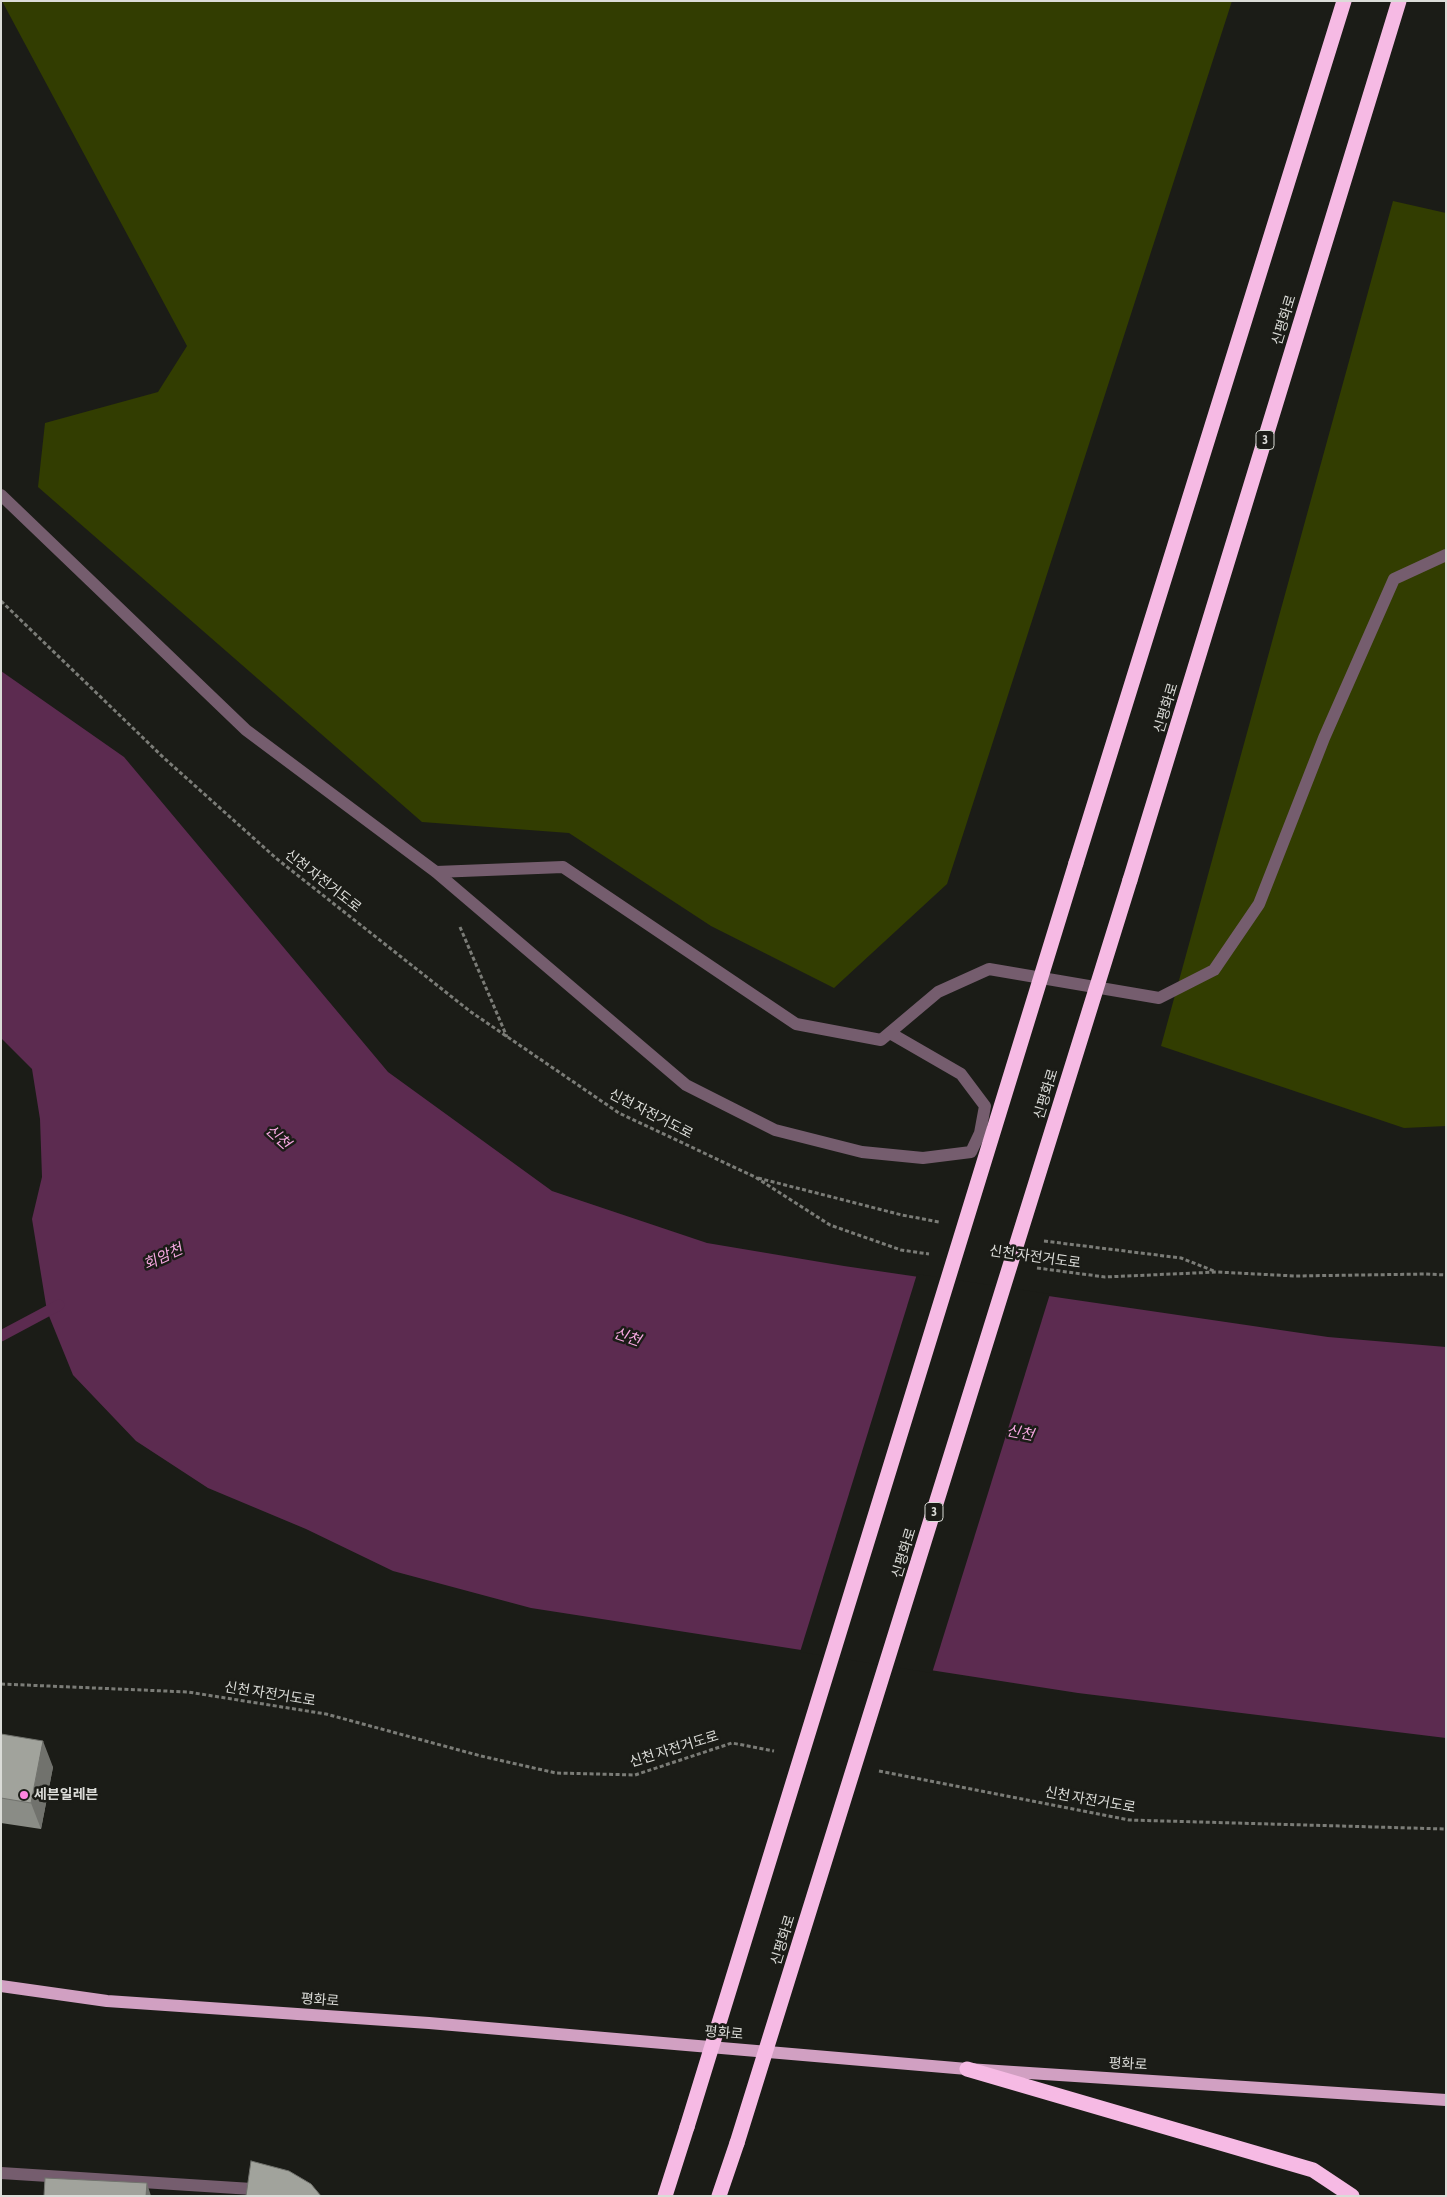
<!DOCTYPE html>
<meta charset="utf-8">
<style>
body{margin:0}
#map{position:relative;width:1447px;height:2197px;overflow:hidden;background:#1b1c17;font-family:"Asap Condensed",sans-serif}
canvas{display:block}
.frame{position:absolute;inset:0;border:2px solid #dbdcd8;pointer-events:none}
</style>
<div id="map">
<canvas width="1447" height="2197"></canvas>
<div class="frame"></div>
</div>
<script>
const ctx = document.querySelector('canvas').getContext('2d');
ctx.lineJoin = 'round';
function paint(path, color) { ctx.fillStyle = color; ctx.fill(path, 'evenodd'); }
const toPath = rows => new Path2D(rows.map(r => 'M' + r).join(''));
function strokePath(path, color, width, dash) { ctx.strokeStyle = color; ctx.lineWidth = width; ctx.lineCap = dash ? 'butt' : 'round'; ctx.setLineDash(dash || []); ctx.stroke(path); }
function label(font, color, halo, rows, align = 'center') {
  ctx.font = font + ' "Asap Condensed","Noto Sans KR",sans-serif'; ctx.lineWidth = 5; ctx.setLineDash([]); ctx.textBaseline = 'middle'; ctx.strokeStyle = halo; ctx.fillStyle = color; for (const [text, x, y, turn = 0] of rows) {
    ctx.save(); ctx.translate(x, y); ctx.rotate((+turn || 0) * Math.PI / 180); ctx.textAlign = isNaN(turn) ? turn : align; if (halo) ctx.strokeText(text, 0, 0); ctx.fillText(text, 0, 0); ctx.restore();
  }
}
paint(toPath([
 [2,1,1232,1,947,884,834,988,711,926,569,833,422,822,38,487,45,423,158,392,187,346],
 [1393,201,1446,213,1446,1126,1404,1128,1161,1046]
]), '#323d01');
paint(toPath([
 [1,671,124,757,388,1072,552,1191,707,1243,844,1266,1328,1337,1446,1347,1446,1738,1078,1693,531,1608,393,1571,306,1529,208,1488,136,1441,73,1375,47,1311,32,1219,42,1177,40,1119,32,1069,1,1038]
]), '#5c2b50');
paint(toPath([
 [917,1274,1050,1294,932,1673,800,1652]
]), '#1b1c17');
strokePath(toPath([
 [1,1336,59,1305]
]), '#5c2b50', 11);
strokePath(toPath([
 [1,601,164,758,277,859,471,1012,619,1113,755,1177,830,1225,901,1250,929,1254],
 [460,927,507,1037],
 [758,1178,902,1215,939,1222],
 [1044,1241,1181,1258,1214,1271],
 [1037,1268,1105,1277,1217,1272,1295,1276,1426,1274,1446,1275],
 [1,1684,188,1692,326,1714,481,1756,556,1773,635,1775,732,1743,774,1751],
 [879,1771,1129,1820,1446,1829]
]), '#7b7c77', 3, [4, 2.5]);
strokePath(toPath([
 [1,495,246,730,436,872,686,1085,775,1130,862,1152,923,1158,971,1152,980,1133,985,1106,961,1074,890,1033],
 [436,872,563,867,796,1024,881,1040,938,992,989,969,1159,998,1214,970,1259,904,1324,738,1394,579,1446,555],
 [1,2173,252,2189]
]), '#755d6e', 12);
strokePath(toPath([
 [1,1986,107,2001,429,2023,967,2069,1446,2100]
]), '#d1a0c2', 12);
strokePath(toPath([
 [1076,863,1344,1],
 [1130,880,1399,1],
 [967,2069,1313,2170,1352,2196],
 [665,2196,687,2127],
 [719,2196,737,2143]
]), '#f6bae4', 15);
strokePath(toPath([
 [687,2127,1076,863],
 [737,2143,1130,880]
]), '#f6bae4', 15);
paint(toPath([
 [1,1734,53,1767,41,1829,1,1823]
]), '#8a8c86');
paint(toPath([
 [43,1741,53,1767,41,1829,31,1803],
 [147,2183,151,2196,146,2196]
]), '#71726d');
const building = toPath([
 [1,1734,43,1741,31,1803,1,1798,1,1734],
 [251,2161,289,2171,311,2184,321,2196,246,2196,251,2161],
 [45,2178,147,2183,146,2196,44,2196,45,2178]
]);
paint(building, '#a1a39c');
strokePath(building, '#71726d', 1);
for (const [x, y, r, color] of [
 [24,1795,5,"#fe85df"]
]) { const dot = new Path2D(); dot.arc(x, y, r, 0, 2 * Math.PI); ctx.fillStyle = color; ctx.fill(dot); strokePath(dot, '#1b1c17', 2); }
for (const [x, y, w] of [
 [1265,440,18],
 [934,1512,18]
]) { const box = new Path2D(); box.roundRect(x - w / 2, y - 9.5, w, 19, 4); ctx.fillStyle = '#1b1c17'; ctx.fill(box); strokePath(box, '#dbdcd8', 1); }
label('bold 12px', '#dbdcd8', null, [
 ["3",1265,440],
 ["3",934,1512]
]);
label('14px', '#dbdcd8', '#1b1c17', [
 ["신평화로",1284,320,-73],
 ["신평화로",1166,708,-73],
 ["신천 자전거도로",323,881,38],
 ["신평화로",1046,1094,-73],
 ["신천 자전거도로",651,1114,27],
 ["신천 자전거도로",1035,1257,8],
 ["신평화로",904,1553,-73],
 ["신천 자전거도로",270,1694,9],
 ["신천 자전거도로",674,1749,-17],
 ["신천 자전거도로",1090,1800,10],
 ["신평화로",783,1940,-73],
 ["평화로",320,2000,4],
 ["평화로",724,2033,5],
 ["평화로",1128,2064,3]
]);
label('bold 14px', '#dbdcd8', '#1b1c17', [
 ["세븐일레븐",34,1795]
], 'left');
label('italic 15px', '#f7a8e1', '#1b1c17', [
 ["신천",278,1137,42],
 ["회암천",163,1257,-25],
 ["신천",627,1337,19],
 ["신천",1020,1433,10]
]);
</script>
